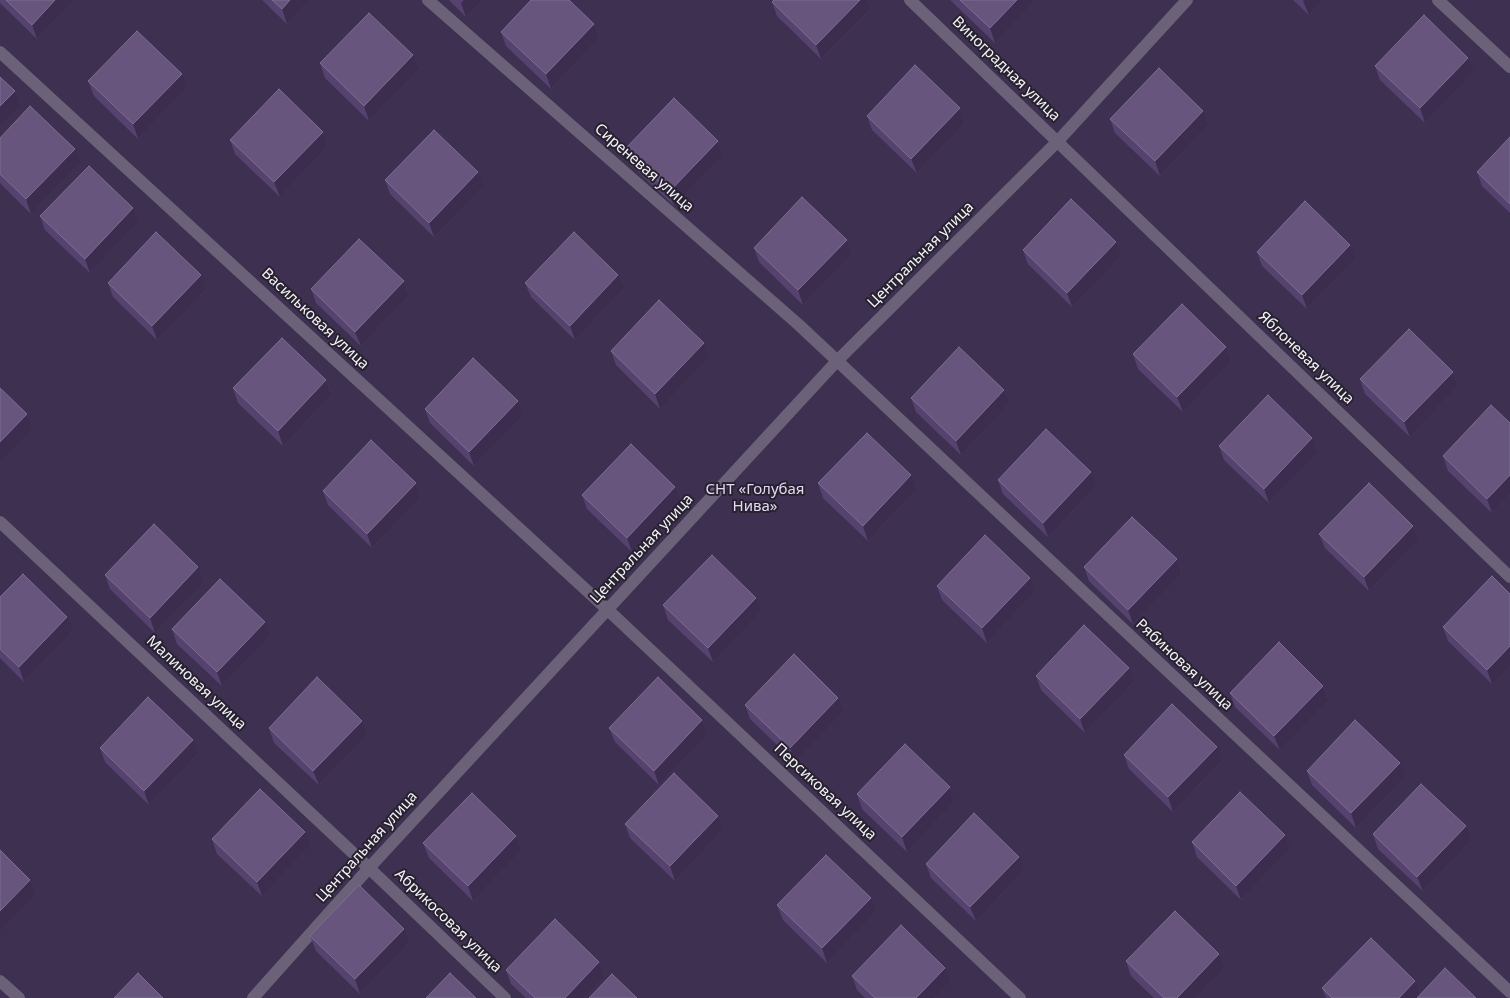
<!DOCTYPE html>
<meta charset="utf-8">
<style>
body{margin:0}
canvas{display:block;background:#27222e}
</style>
<canvas width="1510" height="998"></canvas>
<script>
const ctx = document.querySelector('canvas').getContext('2d');
ctx.lineJoin = 'round';
function paint(path, color) { ctx.fillStyle = color; ctx.fill(path, 'evenodd'); }
const toPath = rows => new Path2D(rows.map(r => 'M' + r).join(''));
function strokePath(path, color, width, dash) { ctx.strokeStyle = color; ctx.lineWidth = width; ctx.lineCap = dash ? 'butt' : 'round'; ctx.setLineDash(dash || []); ctx.stroke(path); }
function label(font, color, halo, rows, align = 'center') {
  ctx.font = font + ' "Noto Sans",sans-serif'; ctx.lineWidth = 4; ctx.setLineDash([]); ctx.textBaseline = 'middle'; ctx.strokeStyle = halo; ctx.fillStyle = color; for (const [text, x, y, turn = 0] of rows) {
    ctx.save(); ctx.translate(x, y); ctx.rotate((+turn || 0) * Math.PI / 180); ctx.textAlign = isNaN(turn) ? turn : align; if (halo) ctx.strokeText(text, 0, 0); ctx.fillText(text, 0, 0); ctx.restore();
  }
}
paint(toPath([
 [0,0,1510,0,1510,998,0,998]
]), '#3d3050');
strokePath(toPath([
 [428,0,799,325,1510,992],
 [910,0,1510,577],
 [1438,0,1510,67],
 [0,52,608,610,1020,998],
 [0,522,369,868,505,998],
 [0,981,19,998],
 [253,998,369,868,836,362,1058,141,1187,0]
]), '#6b6279', 12);
paint(toPath([
 [0,0,74,0,37,39,0,3],
 [262,0,309,0,287,24],
 [449,0,483,0,466,17],
 [774,0,867,0,871,9,821,59,777,16,772,2],
 [950,0,1036,0,995,43],
 [1293,0,1323,0,1309,15],
 [594,24,599,38,551,89,506,46,501,32],
 [320,63,418,70,369,121,325,78],
 [1375,66,1474,72,1425,123,1380,80],
 [88,81,187,88,138,139,94,96],
 [960,108,965,123,917,173,872,130,867,116],
 [1110,119,1208,125,1160,176,1115,133],
 [323,132,328,146,280,197,235,154,230,140],
 [1510,137,1510,213,1482,186,1477,172],
 [0,138,80,163,31,214,0,183],
 [718,141,723,156,674,206,630,164,625,149],
 [385,180,483,187,434,237,390,194],
 [40,216,138,223,90,273,45,230],
 [847,240,852,254,803,305,759,262,754,248],
 [1023,250,1121,257,1072,307,1028,264],
 [1257,252,1355,259,1307,309,1262,266],
 [404,281,409,296,361,346,316,303,311,289],
 [108,283,206,290,157,340,113,297],
 [525,283,624,289,575,340,531,297],
 [1226,347,1232,361,1183,412,1138,369,1133,354],
 [611,351,709,358,660,409,616,365],
 [1453,372,1458,386,1410,437,1365,394,1360,379],
 [326,380,332,395,283,446,238,403,233,388],
 [911,398,1009,404,961,455,916,412],
 [425,409,523,416,474,466,430,423],
 [1510,423,1510,495,1492,513,1448,471,1443,456],
 [1219,446,1318,453,1269,503,1224,460],
 [998,480,1096,487,1048,537,1003,494],
 [416,483,421,498,372,548,328,505,323,491],
 [818,483,916,490,868,541,823,498],
 [582,495,681,502,632,552,587,509],
 [1319,534,1418,541,1369,591,1325,548],
 [1177,559,1182,574,1133,624,1089,581,1084,567],
 [105,575,204,582,155,633,110,589],
 [937,586,1035,592,987,643,942,600],
 [1510,594,1492,684,1448,641,1443,627],
 [0,597,73,631,24,682,0,658],
 [663,605,761,612,713,662,668,620],
 [172,629,270,636,222,686,177,644],
 [1036,676,1134,682,1085,733,1041,690],
 [1323,686,1329,700,1280,750,1235,707,1230,693],
 [745,705,844,712,795,762,750,719],
 [702,720,708,734,659,785,615,742,609,728],
 [269,728,367,735,319,785,274,743],
 [100,748,198,754,149,805,105,762],
 [1124,755,1222,761,1173,812,1129,769],
 [1307,771,1405,777,1356,828,1312,785],
 [950,787,955,801,907,852,862,809,857,794],
 [625,824,723,830,675,881,630,838],
 [1373,834,1471,841,1423,891,1378,849],
 [516,836,522,850,473,901,429,858,423,843],
 [212,839,310,846,262,896,217,854],
 [1192,842,1290,849,1241,900,1197,857],
 [926,864,1024,871,976,921,931,878],
 [777,905,876,912,827,963,783,920],
 [310,936,409,943,360,994,316,951],
 [1126,961,1224,968,1196,998,1154,998,1131,976],
 [599,962,605,977,584,998,526,998,511,984,506,970],
 [852,976,950,982,935,998,865,998,857,990],
 [1322,988,1420,995,1476,998,1326,998]
]), '#56426f');
paint(toPath([
 [55,0,74,0,37,39,32,25],
 [290,0,309,0,287,24,282,9],
 [464,0,483,0,466,17,461,3],
 [860,0,867,0,871,9,821,59,816,45],
 [1017,0,1036,0,995,43,990,28],
 [1304,0,1323,0,1309,15,1303,1],
 [594,24,599,38,551,89,546,74],
 [413,55,418,70,369,121,364,106],
 [1468,58,1474,72,1425,123,1420,108],
 [182,74,187,88,138,139,133,124],
 [15,91,20,105,0,126,0,106],
 [960,108,965,123,917,173,911,159],
 [1203,111,1208,125,1160,176,1155,161],
 [323,132,328,146,280,197,274,182],
 [718,141,723,156,674,206,669,192],
 [75,149,80,163,31,214,26,199],
 [478,172,483,187,434,237,429,223],
 [133,208,138,223,90,273,85,259],
 [847,240,852,254,803,305,798,290],
 [1116,242,1121,257,1072,307,1067,293],
 [1350,245,1355,259,1307,309,1302,295],
 [201,275,206,290,157,340,152,326],
 [618,275,624,289,575,340,570,326],
 [404,281,409,296,361,346,355,332],
 [704,343,709,358,660,409,655,394],
 [1226,347,1232,361,1183,412,1177,397],
 [1453,372,1458,386,1410,437,1404,422],
 [326,380,332,395,283,446,278,431],
 [1004,390,1009,404,961,455,956,441],
 [518,401,523,416,474,466,469,452],
 [27,414,32,428,0,462,0,442],
 [1312,438,1318,453,1269,503,1264,489],
 [1091,472,1096,487,1048,537,1043,523],
 [911,475,916,490,868,541,863,526],
 [1510,475,1510,495,1492,513,1487,499],
 [416,483,421,498,372,548,367,534],
 [675,487,681,502,632,552,627,538],
 [1413,526,1418,541,1369,591,1364,577],
 [1177,559,1182,574,1133,624,1128,610],
 [198,567,204,582,155,633,150,618],
 [1030,578,1035,592,987,643,982,628],
 [756,598,761,612,713,662,708,648],
 [67,617,73,631,24,682,19,667],
 [265,622,270,636,222,686,217,672],
 [1510,646,1510,666,1492,684,1487,670],
 [1129,668,1134,682,1085,733,1080,719],
 [1323,686,1329,700,1280,750,1274,736],
 [838,698,844,712,795,762,790,748],
 [702,720,708,734,659,785,654,771],
 [362,721,367,735,319,785,313,771],
 [193,740,198,754,149,805,144,791],
 [1217,747,1222,761,1173,812,1168,797],
 [1400,763,1405,777,1356,828,1351,813],
 [950,787,955,801,907,852,902,837],
 [718,816,723,830,675,881,670,866],
 [1466,826,1471,841,1423,891,1417,877],
 [305,832,310,846,262,896,257,882],
 [1285,835,1290,849,1241,900,1236,886],
 [516,836,522,850,473,901,468,886],
 [1019,857,1024,871,976,921,970,907],
 [30,880,35,894,0,931,0,911],
 [871,898,876,912,827,963,822,948],
 [404,929,409,943,360,994,355,979],
 [1219,954,1224,968,1196,998,1177,998],
 [599,962,605,977,584,998,565,998],
 [945,968,950,982,935,998,916,998],
 [1415,981,1420,995,1418,998,1399,998]
]), '#3c2d4f');
const building = toPath([
 [6,0,55,0,32,25,6,0],
 [272,0,290,0,282,9,272,0],
 [531,0,569,0,594,24,546,74,501,32,531,0],
 [774,0,860,0,816,45,772,2,774,0],
 [960,0,1017,0,990,28,960,0],
 [369,13,413,55,364,106,320,63,369,13],
 [1424,15,1468,58,1420,108,1375,66,1424,15],
 [137,31,182,74,133,124,88,81,137,31],
 [915,65,960,108,911,159,867,116,915,65],
 [1159,68,1203,111,1155,161,1110,119,1159,68],
 [0,77,15,91,0,106,0,77],
 [279,89,323,132,274,182,230,140,279,89],
 [674,98,718,141,669,192,625,149,674,98],
 [30,106,75,149,26,199,0,174,0,138,30,106],
 [434,130,478,172,429,223,385,180,434,130],
 [1510,137,1510,204,1477,172,1510,137],
 [89,166,133,208,85,259,40,216,89,166],
 [802,197,847,240,798,290,754,248,802,197],
 [1071,199,1116,242,1067,293,1023,250,1071,199],
 [1305,201,1350,245,1302,295,1257,252,1305,201],
 [156,232,201,275,152,326,108,283,156,232],
 [574,232,618,275,570,326,525,283,574,232],
 [359,239,404,281,355,332,311,289,359,239],
 [659,300,704,343,655,394,611,351,659,300],
 [1182,304,1226,347,1177,397,1133,354,1182,304],
 [1409,329,1453,372,1404,422,1360,379,1409,329],
 [282,338,326,380,278,431,233,388,282,338],
 [959,347,1004,390,956,441,911,398,959,347],
 [473,358,518,401,469,452,425,409,473,358],
 [0,388,27,414,0,442,0,388],
 [1268,395,1312,438,1264,489,1219,446,1268,395],
 [1491,405,1510,423,1510,475,1487,499,1443,456,1491,405],
 [1046,429,1091,472,1043,523,998,480,1046,429],
 [867,433,911,475,863,526,818,483,867,433],
 [371,440,416,483,367,534,323,491,371,440],
 [631,444,675,487,627,538,582,495,631,444],
 [1369,483,1413,526,1364,577,1319,534,1369,483],
 [1132,517,1177,559,1128,610,1084,567,1132,517],
 [154,524,198,567,150,618,105,575,154,524],
 [985,535,1030,578,982,628,937,586,985,535],
 [712,555,756,598,708,648,663,605,712,555],
 [23,574,67,617,19,667,0,649,0,597,23,574],
 [1492,576,1510,594,1510,646,1487,670,1443,627,1492,576],
 [220,579,265,622,217,672,172,629,220,579],
 [1084,625,1129,668,1080,719,1036,676,1084,625],
 [1279,642,1323,686,1274,736,1230,693,1279,642],
 [794,654,838,698,790,748,745,705,794,654],
 [317,677,362,721,313,771,269,728,317,677],
 [658,677,702,720,654,771,609,728,658,677],
 [148,697,193,740,144,791,100,748,148,697],
 [1172,704,1217,747,1168,797,1124,755,1172,704],
 [1355,720,1400,763,1351,813,1307,771,1355,720],
 [905,744,950,787,902,837,857,794,905,744],
 [674,773,718,816,670,866,625,824,674,773],
 [1421,784,1466,826,1417,877,1373,834,1421,784],
 [260,789,305,832,257,882,212,839,260,789],
 [1240,792,1285,835,1236,886,1192,842,1240,792],
 [472,793,516,836,468,886,423,843,472,793],
 [974,813,1019,857,970,907,926,864,974,813],
 [0,850,30,880,0,911,0,850],
 [826,855,871,898,822,948,777,905,826,855],
 [359,885,404,929,355,979,310,936,359,885],
 [1175,911,1219,954,1177,998,1164,998,1126,961,1175,911],
 [555,919,599,962,565,998,535,998,506,970,555,919],
 [901,925,945,968,916,998,875,998,852,976,901,925],
 [1371,938,1415,981,1399,998,1332,998,1322,988,1371,938],
 [1445,968,1476,998,1417,998,1445,968],
 [138,973,163,998,114,998,138,973],
 [450,973,476,998,426,998,450,973],
 [612,974,637,998,589,998,612,974]
]);
paint(building, '#67557e');
strokePath(building, '#7d6d92', 1);
label('15px', '#f4f1fa', '#27222e', [
 ["Виноградная улица",1006,69,44],
 ["Сиреневая улица",644,168,41],
 ["Центральная улица",921,255,-45],
 ["Васильковая улица",315,319,43],
 ["Яблоневая улица",1306,358,44],
 ["Центральная улица",642,549,-47],
 ["Рябиновая улица",1184,665,43],
 ["Малиновая улица",196,683,43],
 ["Персиковая улица",825,792,43],
 ["Центральная улица",367,847,-48],
 ["Абрикосовая улица",448,921,44]
]);
label('15px', '#e3d7f7', '#27222e', [
 ["СНТ «Голубая",755,490],
 ["Нива»",755,507]
]);
</script>
